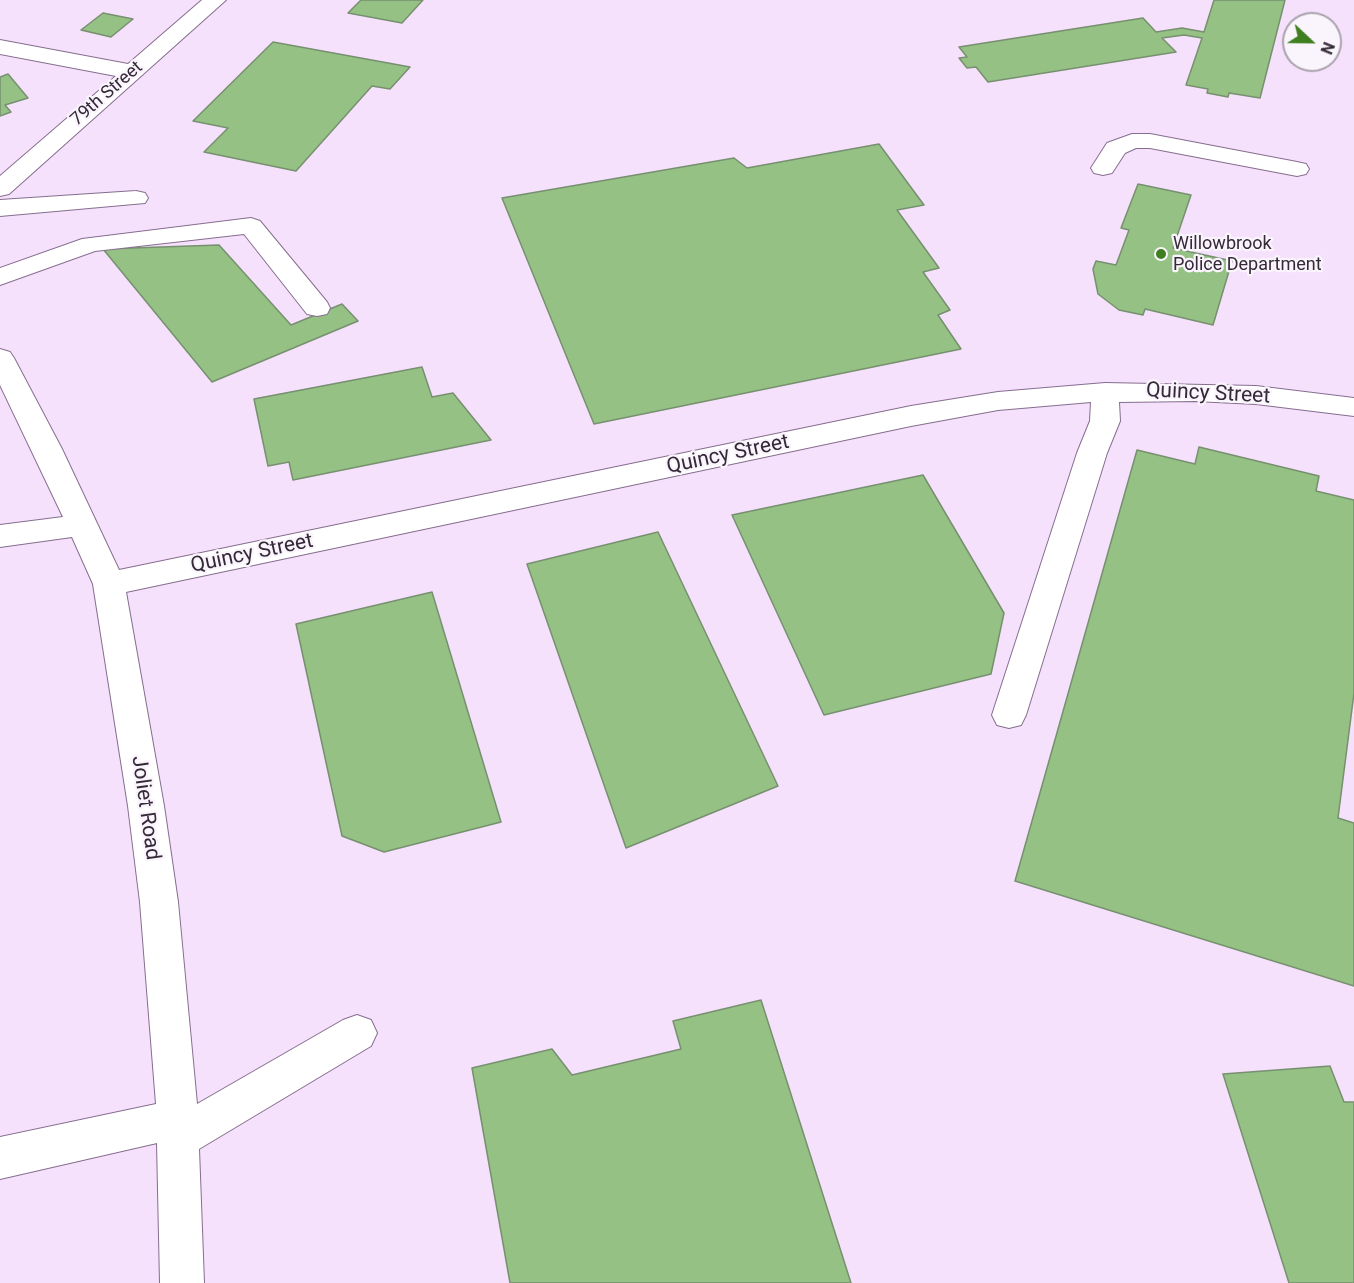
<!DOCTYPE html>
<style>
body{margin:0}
#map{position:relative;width:1354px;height:1283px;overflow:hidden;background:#f6e1fd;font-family:Roboto,sans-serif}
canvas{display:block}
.north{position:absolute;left:1282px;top:12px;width:60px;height:60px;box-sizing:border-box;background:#faf4fc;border:2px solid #aba3ad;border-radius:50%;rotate:112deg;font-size:16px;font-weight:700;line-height:24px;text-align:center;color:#342937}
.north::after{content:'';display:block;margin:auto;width:21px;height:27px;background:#3f7f20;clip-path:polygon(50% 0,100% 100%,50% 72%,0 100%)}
</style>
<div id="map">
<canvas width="1354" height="1283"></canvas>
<div class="north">N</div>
</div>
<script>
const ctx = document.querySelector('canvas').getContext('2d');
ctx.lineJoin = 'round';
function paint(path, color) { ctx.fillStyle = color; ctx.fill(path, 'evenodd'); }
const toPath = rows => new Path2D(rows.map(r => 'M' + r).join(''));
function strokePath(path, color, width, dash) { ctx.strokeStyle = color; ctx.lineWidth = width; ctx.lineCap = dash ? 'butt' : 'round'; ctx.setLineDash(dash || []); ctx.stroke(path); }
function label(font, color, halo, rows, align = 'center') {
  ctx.font = font + ' Roboto,sans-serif'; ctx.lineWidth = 4.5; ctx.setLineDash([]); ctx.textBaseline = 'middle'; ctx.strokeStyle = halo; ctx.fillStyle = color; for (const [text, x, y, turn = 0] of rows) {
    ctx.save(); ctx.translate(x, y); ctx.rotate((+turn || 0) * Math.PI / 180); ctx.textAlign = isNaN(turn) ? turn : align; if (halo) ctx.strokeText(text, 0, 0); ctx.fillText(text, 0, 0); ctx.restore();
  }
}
const building = toPath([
 [361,0,423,0,402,23,348,13,361,0],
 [1214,0,1285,0,1260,98,1229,93,1228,97,1207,93,1208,89,1186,85,1202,38,1184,35,1162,38,1176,52,988,82,976,67,967,68,959,58,967,57,959,47,1143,18,1156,32,1182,28,1204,32,1214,0],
 [103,13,133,19,111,37,81,30,103,13],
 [273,42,410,67,390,89,372,86,296,171,204,152,228,128,193,121,273,42],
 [8,74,28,98,5,105,11,112,0,116,0,77,8,74],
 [879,144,924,205,897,210,939,268,923,272,950,310,938,315,961,349,594,424,502,198,734,158,747,168,879,144],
 [1138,184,1191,195,1173,248,1232,261,1213,325,1145,309,1143,315,1119,310,1098,294,1093,269,1096,261,1116,265,1129,230,1121,228,1138,184],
 [219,245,291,325,342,304,358,321,212,382,103,249,219,245],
 [422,367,432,397,453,393,491,440,293,480,289,462,268,466,254,399,422,367],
 [1199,447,1319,476,1316,491,1354,500,1354,693,1338,818,1354,823,1354,986,1015,881,1137,450,1195,464,1199,447],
 [923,475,1004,613,991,674,824,715,732,515,923,475],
 [658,532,778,786,626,848,527,564,658,532],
 [432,592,501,822,384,852,342,836,296,624,432,592],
 [761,1000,851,1283,510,1283,472,1068,552,1049,572,1075,681,1049,673,1021,761,1000],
 [1330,1066,1344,1102,1354,1102,1354,1283,1289,1283,1223,1074,1330,1066]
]);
paint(building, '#95c185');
strokePath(building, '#77906f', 1.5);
const minor = toPath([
 [202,0,226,0,9,194,0,196,0,176,116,76,0,54,0,40,128,64,202,0],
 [1132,134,1150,134,1297,162,1306,164,1309,169,1306,174,1297,176,1150,148,1136,148,1125,153,1112,173,1103,175,1094,173,1091,168,1107,143,1132,134],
 [136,191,145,193,148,198,145,203,0,216,0,200,136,191],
 [251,218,260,221,327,302,330,308,327,314,317,316,307,314,244,234,95,251,0,285,0,268,82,239,251,218],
 [0,349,10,352,14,358,62,449,119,570,911,406,998,392,1105,383,1256,386,1354,398,1354,416,1256,404,1195,401,1119,402,1120,421,1107,453,1026,715,1021,725,1009,728,997,725,992,715,1077,453,1090,421,1091,402,998,410,911,426,126,592,164,806,178,902,197,1104,343,1020,357,1015,371,1020,377,1033,371,1046,199,1149,204,1283,160,1283,157,1143,0,1179,0,1137,156,1104,140,902,128,806,93,584,72,537,0,547,0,525,63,517,0,385,0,349]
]);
strokePath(minor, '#866e8e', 2);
paint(minor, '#fff');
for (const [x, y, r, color] of [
 [1161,254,6,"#3f7f20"]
]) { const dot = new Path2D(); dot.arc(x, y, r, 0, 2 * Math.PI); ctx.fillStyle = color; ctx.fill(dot); strokePath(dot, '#faf4fc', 2); }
label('18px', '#342937', '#faf4fc', [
 ["79th Street",107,94,-41]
]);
label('18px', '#342937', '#faf4fc', [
 ["Willowbrook",1173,244],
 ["Police Department",1173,265]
], 'left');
label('21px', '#342937', '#faf4fc', [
 ["Quincy Street",1208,394,3],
 ["Quincy Street",728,455,-12],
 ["Quincy Street",252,554,-12],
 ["Joliet Road",145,808,82]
]);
</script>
